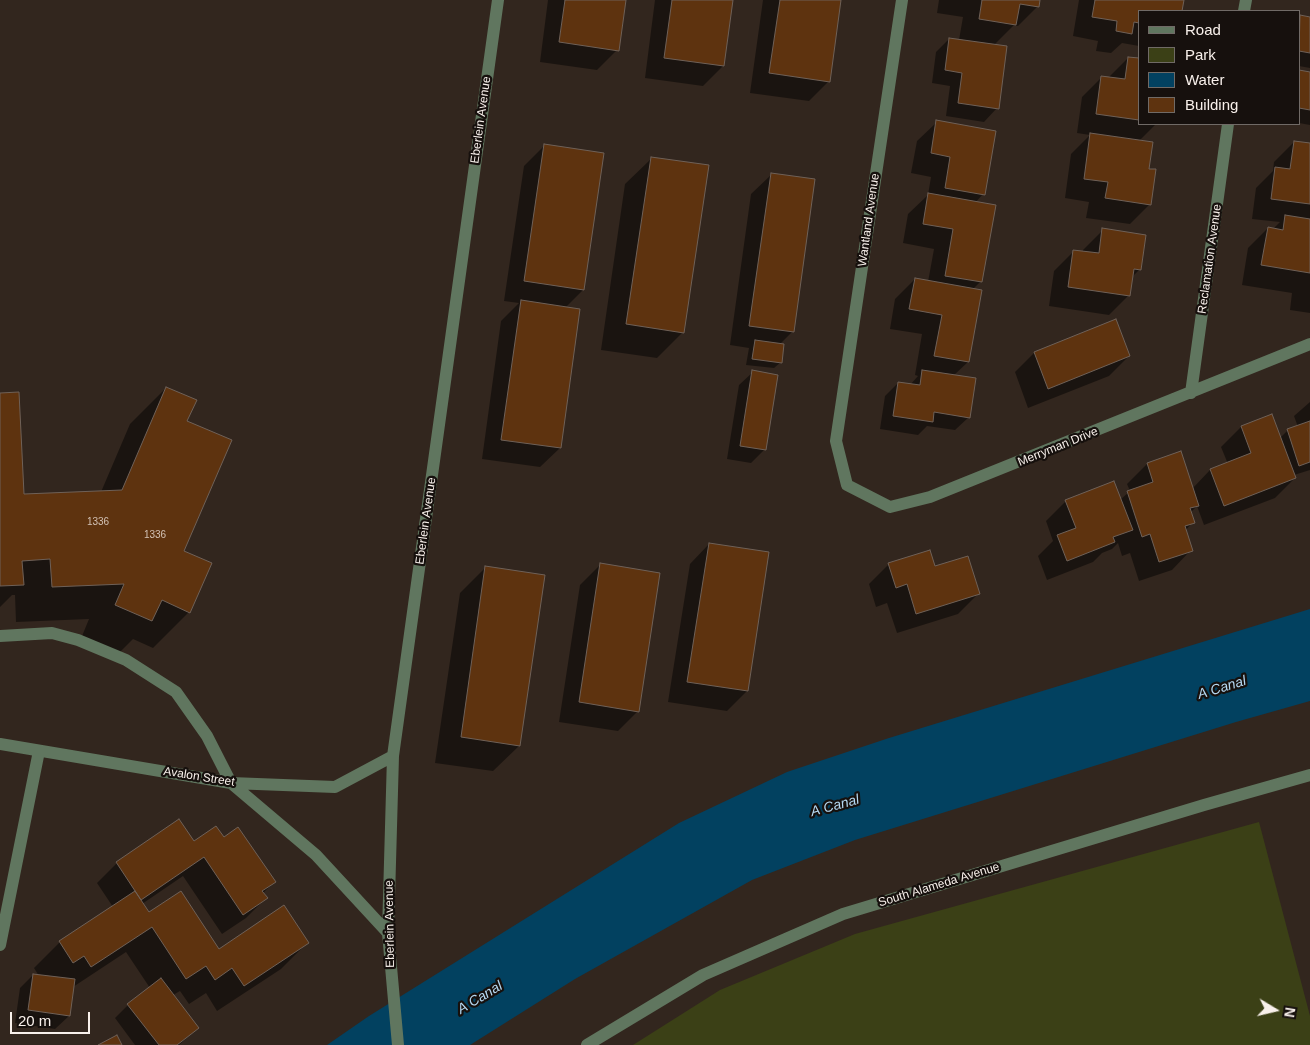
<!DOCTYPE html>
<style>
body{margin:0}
#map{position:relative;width:1310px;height:1045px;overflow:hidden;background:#32261e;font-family:Arial,sans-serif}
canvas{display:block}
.legend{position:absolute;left:1138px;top:10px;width:162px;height:115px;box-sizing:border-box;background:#16100d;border:1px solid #706a66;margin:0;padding:6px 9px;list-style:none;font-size:15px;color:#f8f0eb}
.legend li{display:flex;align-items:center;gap:10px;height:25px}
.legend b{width:25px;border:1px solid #706a66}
.north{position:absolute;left:1250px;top:985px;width:50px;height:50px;-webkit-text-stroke:4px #16100d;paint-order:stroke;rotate:99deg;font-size:14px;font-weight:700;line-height:20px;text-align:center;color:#f8f0eb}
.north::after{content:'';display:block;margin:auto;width:18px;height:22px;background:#f8f0eb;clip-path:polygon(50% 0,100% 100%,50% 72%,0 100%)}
.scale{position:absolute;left:10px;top:1012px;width:80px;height:22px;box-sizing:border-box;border:2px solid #f8f0eb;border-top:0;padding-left:6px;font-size:15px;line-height:18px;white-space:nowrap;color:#f8f0eb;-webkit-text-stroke:4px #16100d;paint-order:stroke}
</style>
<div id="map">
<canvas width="1310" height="1045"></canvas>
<ul class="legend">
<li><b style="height:6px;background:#60765f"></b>Road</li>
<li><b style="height:14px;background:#3b4016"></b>Park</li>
<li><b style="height:14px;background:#024160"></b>Water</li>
<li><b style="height:14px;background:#5e330f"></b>Building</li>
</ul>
<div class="north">N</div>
<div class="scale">20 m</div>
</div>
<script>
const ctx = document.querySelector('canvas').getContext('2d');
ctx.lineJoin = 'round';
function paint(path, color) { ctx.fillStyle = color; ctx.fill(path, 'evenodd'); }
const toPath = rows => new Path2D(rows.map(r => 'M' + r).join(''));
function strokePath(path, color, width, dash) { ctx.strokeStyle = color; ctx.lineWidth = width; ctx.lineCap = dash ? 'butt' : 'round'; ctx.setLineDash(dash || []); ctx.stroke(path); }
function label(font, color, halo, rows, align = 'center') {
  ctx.font = font + ' Arial,sans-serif'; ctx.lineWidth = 4.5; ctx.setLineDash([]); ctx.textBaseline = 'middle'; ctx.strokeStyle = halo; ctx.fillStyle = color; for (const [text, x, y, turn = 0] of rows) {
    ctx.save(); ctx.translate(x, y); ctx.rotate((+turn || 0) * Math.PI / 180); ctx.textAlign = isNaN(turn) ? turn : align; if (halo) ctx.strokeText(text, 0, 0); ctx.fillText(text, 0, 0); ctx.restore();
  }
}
paint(toPath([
 [1259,822,1310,1016,1310,1045,633,1045,720,990,855,934]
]), '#3b4016');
paint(toPath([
 [1310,609,1310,701,1236,722,855,840,752,880,575,979,470,1045,327,1045,369,1016,679,823,787,772,889,738]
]), '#024160');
paint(toPath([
 [548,0,624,0,617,50,597,70,540,62],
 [655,0,732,0,723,66,703,86,645,78],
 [763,0,840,0,829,81,809,101,750,93],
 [939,0,1039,0,1038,6,1018,26,1014,25,994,45,997,108,984,122,946,116,950,86,932,83,936,52,949,39,959,40,963,17,937,13],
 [1079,0,1182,0,1181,11,1139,11,1139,46,1122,43,1111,53,1096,51,1098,41,1073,36],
 [1300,16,1310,18,1310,68,1299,66,1299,18],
 [1128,58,1139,60,1139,124,1156,124,1139,141,1148,170,1150,204,1130,224,1086,218,1089,202,1065,198,1071,154,1090,135,1077,133,1082,97,1102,77,1108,78],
 [1299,71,1310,73,1310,125,1299,123],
 [937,122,983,194,975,203,981,281,972,290,981,291,968,362,953,376,969,417,955,430,927,426,918,435,880,429,885,396,898,383,910,385,918,376,915,375,922,334,890,329,895,299,915,279,928,282,934,249,903,243,908,214,928,195,931,177,911,173,917,141],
 [1294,142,1310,144,1310,313,1290,310,1292,293,1242,285,1248,248,1268,228,1273,229,1280,222,1252,219,1256,188,1273,171,1274,162],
 [544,146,583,290,565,308,560,448,540,467,482,459,501,321,519,303,504,301,524,166],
 [651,159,683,332,657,358,601,350,625,184],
 [771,175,793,331,780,344,781,362,774,368,746,365,749,348,730,345,751,194],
 [1103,230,1140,269,1131,278,1129,295,1109,315,1049,306,1054,271,1074,251,1083,253,1083,250],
 [1034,353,1129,356,1109,376,1028,408,1015,372],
 [753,372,765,449,751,463,727,459,739,385],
 [166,388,186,422,182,551,189,612,153,648,133,639,115,657,80,641,89,619,16,622,15,595,12,595,0,607,0,394,23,496,101,492,130,424],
 [1310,402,1310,470,1294,475,1295,478,1275,498,1204,525,1197,506,1190,513,1193,522,1185,531,1191,550,1172,570,1139,581,1130,553,1122,556,1118,543,1112,549,1102,553,1093,562,1047,580,1038,556,1053,541,1046,521,1066,501,1120,500,1130,491,1127,484,1147,464,1192,489,1210,470,1228,464,1221,447,1241,427,1272,416,1280,438,1287,431,1298,427,1294,416],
 [709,544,747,691,727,711,668,702,690,564],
 [889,564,934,568,978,594,958,614,897,633,887,603,876,607,869,584],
 [600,565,638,711,618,731,559,722,580,585],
 [486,567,519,746,493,771,435,763,460,593],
 [179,821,194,843,223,838,274,882,263,893,266,898,246,918,222,934,183,876,142,904,149,914,219,950,307,943,281,969,217,1011,206,993,189,1004,180,991,173,995,197,1028,179,1045,135,1045,115,1018,128,1005,150,988,126,952,73,987,69,1016,55,1029,15,1023,20,988,33,975,39,976,34,968,60,942,113,907,97,883,117,863]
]), '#0007');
const building = toPath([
 [565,0,626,0,619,51,559,42,565,0],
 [672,0,733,0,724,66,664,58,672,0],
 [780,0,841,0,830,82,769,73,780,0],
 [982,0,1040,0,1039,7,1020,4,1016,25,979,19,982,0],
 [1095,0,1184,0,1182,11,1139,11,1139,23,1134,22,1132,34,1116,31,1117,21,1092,17,1095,0],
 [1300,15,1310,17,1310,53,1299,51,1300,15],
 [949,38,1007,46,999,109,958,103,962,73,945,70,949,38],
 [1128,57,1139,58,1139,120,1096,114,1101,76,1125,79,1128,57],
 [1299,70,1310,72,1310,110,1299,108,1299,70],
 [936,120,996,131,985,195,945,188,950,157,931,153,936,120],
 [1090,133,1153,142,1149,169,1156,169,1151,205,1105,198,1108,182,1084,179,1090,133],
 [1294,141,1310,143,1310,204,1271,199,1275,167,1290,169,1294,141],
 [544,144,604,153,584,290,524,281,544,144],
 [651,157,709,165,684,333,626,324,651,157],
 [771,173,815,179,794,332,749,326,771,173],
 [928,193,996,205,982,282,945,276,953,229,923,224,928,193],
 [1285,215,1310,219,1310,273,1261,265,1268,227,1283,230,1285,215],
 [1102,228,1146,235,1141,270,1134,269,1130,296,1068,287,1073,250,1099,253,1102,228],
 [915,278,982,290,969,362,934,356,942,315,909,309,915,278],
 [521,300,580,309,561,448,501,440,521,300],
 [1116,319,1130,356,1048,389,1034,352,1116,319],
 [755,340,784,344,782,363,752,359,755,340],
 [752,370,778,375,766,450,740,446,752,370],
 [922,370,976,378,970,418,934,412,933,422,893,416,898,382,920,385,922,370],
 [166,387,197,400,187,421,232,440,184,551,212,563,190,613,162,600,152,621,115,605,124,584,52,587,50,559,22,561,24,585,0,586,0,393,19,392,24,494,122,490,166,387],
 [1272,414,1296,478,1224,506,1210,469,1251,453,1241,426,1272,414],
 [1310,421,1310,462,1299,466,1287,429,1310,421],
 [1181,451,1199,506,1190,508,1195,523,1185,526,1193,551,1159,562,1150,534,1142,537,1127,491,1153,482,1147,463,1181,451],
 [1114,481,1133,530,1113,537,1115,542,1067,561,1057,535,1076,528,1065,500,1114,481],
 [709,543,769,552,748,691,687,682,709,543],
 [930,550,935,566,968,556,980,594,916,614,907,584,896,588,888,563,930,550],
 [600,563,660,573,639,712,579,702,600,563],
 [485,566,545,575,520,746,461,737,485,566],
 [179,819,194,841,216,826,224,837,238,827,276,882,262,891,268,898,243,915,204,857,141,900,116,862,179,819],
 [135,891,149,912,181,891,219,949,284,905,309,943,244,986,232,968,215,980,206,966,186,979,152,927,91,967,84,956,73,963,59,941,135,891],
 [33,974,75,979,70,1016,28,1010,33,974],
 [161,978,199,1028,177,1045,159,1045,127,1004,161,978],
 [117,1035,122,1045,98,1045,117,1035]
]);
paint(building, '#5e330f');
strokePath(building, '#6f6158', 1);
strokePath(toPath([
 [902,0,836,441,847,485,890,507,930,497,1310,344],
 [1244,11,1246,0],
 [1191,393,1228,124],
 [0,636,52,633,78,640,126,660,176,692,207,736,231,783,316,855,388,933],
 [0,744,231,783,335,787,393,756],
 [0,945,39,751],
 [398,1045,388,933,393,756,498,0],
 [587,1045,703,975,843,914,1204,805,1310,775]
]), '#60765f', 12);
label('10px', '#d2c1b4', null, [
 ["1336",98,522],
 ["1336",155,535]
]);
label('12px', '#f8f0eb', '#16100d', [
 ["Eberlein Avenue",481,120,-82],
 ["Wantland Avenue",869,220,-82],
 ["Reclamation Avenue",1210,259,-82],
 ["Merryman Drive",1058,447,-22],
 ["Eberlein Avenue",426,521,-82],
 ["Avalon Street",199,777,9],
 ["South Alameda Avenue",939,885,-17],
 ["Eberlein Avenue",390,924,-91]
]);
label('italic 14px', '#b5d8f1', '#16100d', [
 ["A Canal",1222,688,-17],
 ["A Canal",835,806,-15],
 ["A Canal",480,998,-31]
]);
</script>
